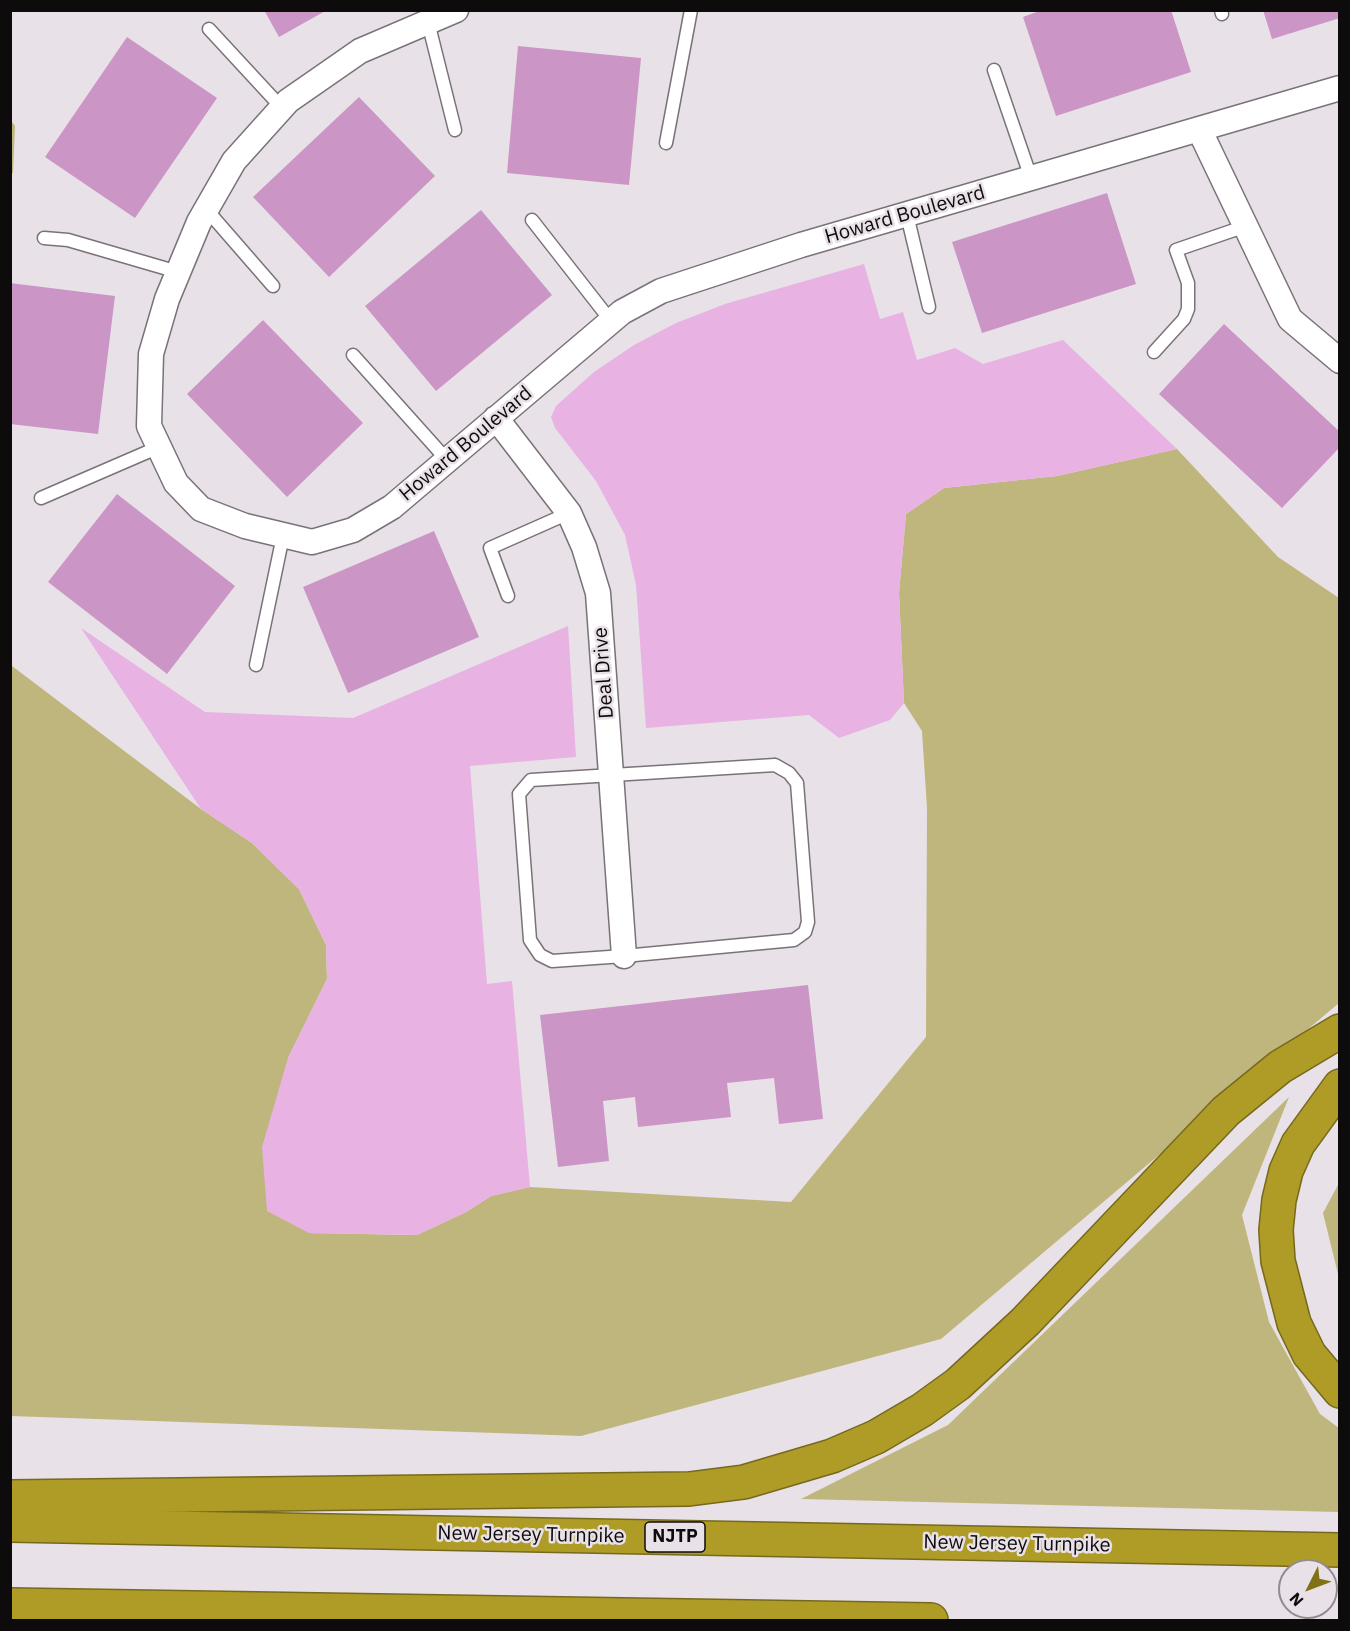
<!DOCTYPE html>
<style>
body{margin:0}
#map{position:relative;width:1350px;height:1631px;overflow:hidden;background:#e9e1e8;font-family:"IBM Plex Sans",sans-serif}
canvas{display:block}
.frame{position:absolute;inset:0;border:12px solid #0e0b0d;pointer-events:none}
.north{position:absolute;left:1278px;top:1559px;width:60px;height:60px;box-sizing:border-box;background:#e9e1e8;border:2px solid #918b90;border-radius:50%;rotate:228deg;font-size:16px;font-weight:700;line-height:24px;text-align:center;color:#0e0b0d}
.north::after{content:'';display:block;margin:auto;width:21px;height:27px;background:#817315;clip-path:polygon(50% 0,100% 100%,50% 72%,0 100%)}
</style>
<div id="map">
<canvas width="1350" height="1631"></canvas>
<div class="frame"></div>
<div class="north">N</div>
</div>
<script>
const ctx = document.querySelector('canvas').getContext('2d');
ctx.lineJoin = 'round';
function paint(path, color) { ctx.fillStyle = color; ctx.fill(path, 'evenodd'); }
const toPath = rows => new Path2D(rows.map(r => 'M' + r).join(''));
function strokePath(path, color, width, dash) { ctx.strokeStyle = color; ctx.lineWidth = width; ctx.lineCap = dash ? 'butt' : 'round'; ctx.setLineDash(dash || []); ctx.stroke(path); }
function label(font, color, halo, rows, align = 'center') {
  ctx.font = font + ' "IBM Plex Sans",sans-serif'; ctx.lineWidth = 5; ctx.setLineDash([]); ctx.textBaseline = 'middle'; ctx.strokeStyle = halo; ctx.fillStyle = color; for (const [text, x, y, turn = 0] of rows) {
    ctx.save(); ctx.translate(x, y); ctx.rotate((+turn || 0) * Math.PI / 180); ctx.textAlign = isNaN(turn) ? turn : align; if (halo) ctx.strokeText(text, 0, 0); ctx.fillText(text, 0, 0); ctx.restore();
  }
}
paint(toPath([
 [10,119,15,126,13,173,11,174],
 [1177,449,1278,557,1339,598,1339,1003,941,1339,581,1436,11,1416,10,661,12,666,201,809,252,843,299,889,326,945,327,979,288,1058,309,1233,417,1235,466,1212,491,1196,530,1187,791,1202,926,1037,927,808,922,731,904,703,899,593,906,514,944,488,1057,476],
 [1289,1097,1242,1215,1269,1322,1320,1414,1339,1428,1339,1512,801,1499,948,1425],
 [1339,1183,1339,1278,1323,1213]
]), '#bfb67d');
paint(toPath([
 [864,264,880,319,903,312,917,360,955,348,983,364,1063,340,1177,449,1057,476,944,488,906,514,899,593,904,703,890,720,839,738,809,715,646,728,636,585,625,535,596,481,555,428,551,417,556,406,594,372,634,345,676,323,725,304],
 [568,626,576,757,470,766,487,984,512,981,530,1187,491,1196,466,1212,417,1235,309,1233,267,1211,262,1147,288,1058,327,979,326,945,299,889,252,843,201,809,81,628,205,712,353,718]
]), '#e8b2e3');
paint(toPath([
 [264,10,327,10,279,37],
 [1042,10,1171,10,1191,72,1056,116,1023,17],
 [1263,10,1340,10,1340,18,1272,39],
 [127,37,217,98,135,218,45,157],
 [518,46,641,58,629,185,507,173],
 [359,97,435,176,329,277,253,197],
 [1107,193,1136,284,982,333,952,242],
 [481,210,552,295,436,391,365,306],
 [10,283,115,296,98,434,10,424],
 [263,320,363,423,287,497,187,394],
 [1224,324,1340,432,1340,447,1282,508,1159,394],
 [117,494,235,586,167,674,48,582],
 [434,531,479,637,348,693,303,587],
 [808,985,823,1119,779,1124,774,1078,727,1083,731,1117,638,1127,635,1097,603,1101,609,1161,558,1167,540,1015]
]), '#cb96c6');
const lane = toPath([
 [1221,10,1222,14],
 [428,22,455,130],
 [209,29,282,108],
 [994,70,1031,178],
 [666,143,691,10],
 [206,209,273,286],
 [907,215,929,307],
 [532,220,611,321],
 [44,238,68,240,178,272],
 [1154,352,1184,319,1188,309,1188,283,1176,250,1246,226],
 [353,355,447,460],
 [41,498,159,447],
 [508,596,490,548,569,513],
 [256,665,283,536],
 [775,765,789,773,797,783,808,922,805,932,794,940,624,956,552,961,540,955,530,940,519,794,531,780,775,765]
]);
const street = toPath([
 [456,10,360,51,288,101,234,161,199,222,167,299,151,354,149,426,176,483,201,509,245,526,312,542,353,530,392,507,622,312,661,291,801,245,1340,88],
 [1199,129,1290,319,1340,361],
 [496,418,569,513,584,547,598,593,624,956]
]);
const highway = toPath([
 [1340,1086,1298,1144,1286,1171,1279,1200,1276,1230,1278,1261,1294,1323,1309,1354,1340,1391],
 [10,1497,689,1489,744,1482,832,1456,876,1437,922,1410,958,1384,1025,1322,1226,1111,1280,1067,1340,1031],
 [10,1525,1340,1550],
 [10,1605,931,1620]
]);
strokePath(lane, '#7a7279', 15);
strokePath(street, '#7a7279', 27);
strokePath(highway, '#76691e', 36);
strokePath(lane, '#fff', 12);
strokePath(street, '#fff', 24);
strokePath(highway, '#ae9c27', 33);
for (const [x, y, w] of [
 [675,1537,60]
]) { const box = new Path2D(); box.roundRect(x - w / 2, y - 15, w, 30, 4.5); ctx.fillStyle = '#e9e1e8'; ctx.fill(box); strokePath(box, '#0e0b0d', 1.5); }
label('bold 18px', '#0e0b0d', null, [
 ["NJTP",675,1537]
]);
label('20px', '#0e0b0d', '#e9e1e8', [
 ["Howard Boulevard",905,215,-16],
 ["Howard Boulevard",466,444,-40],
 ["Deal Drive",604,673,-94],
 ["New Jersey Turnpike",531,1535,1],
 ["New Jersey Turnpike",1017,1544,1]
]);
</script>
